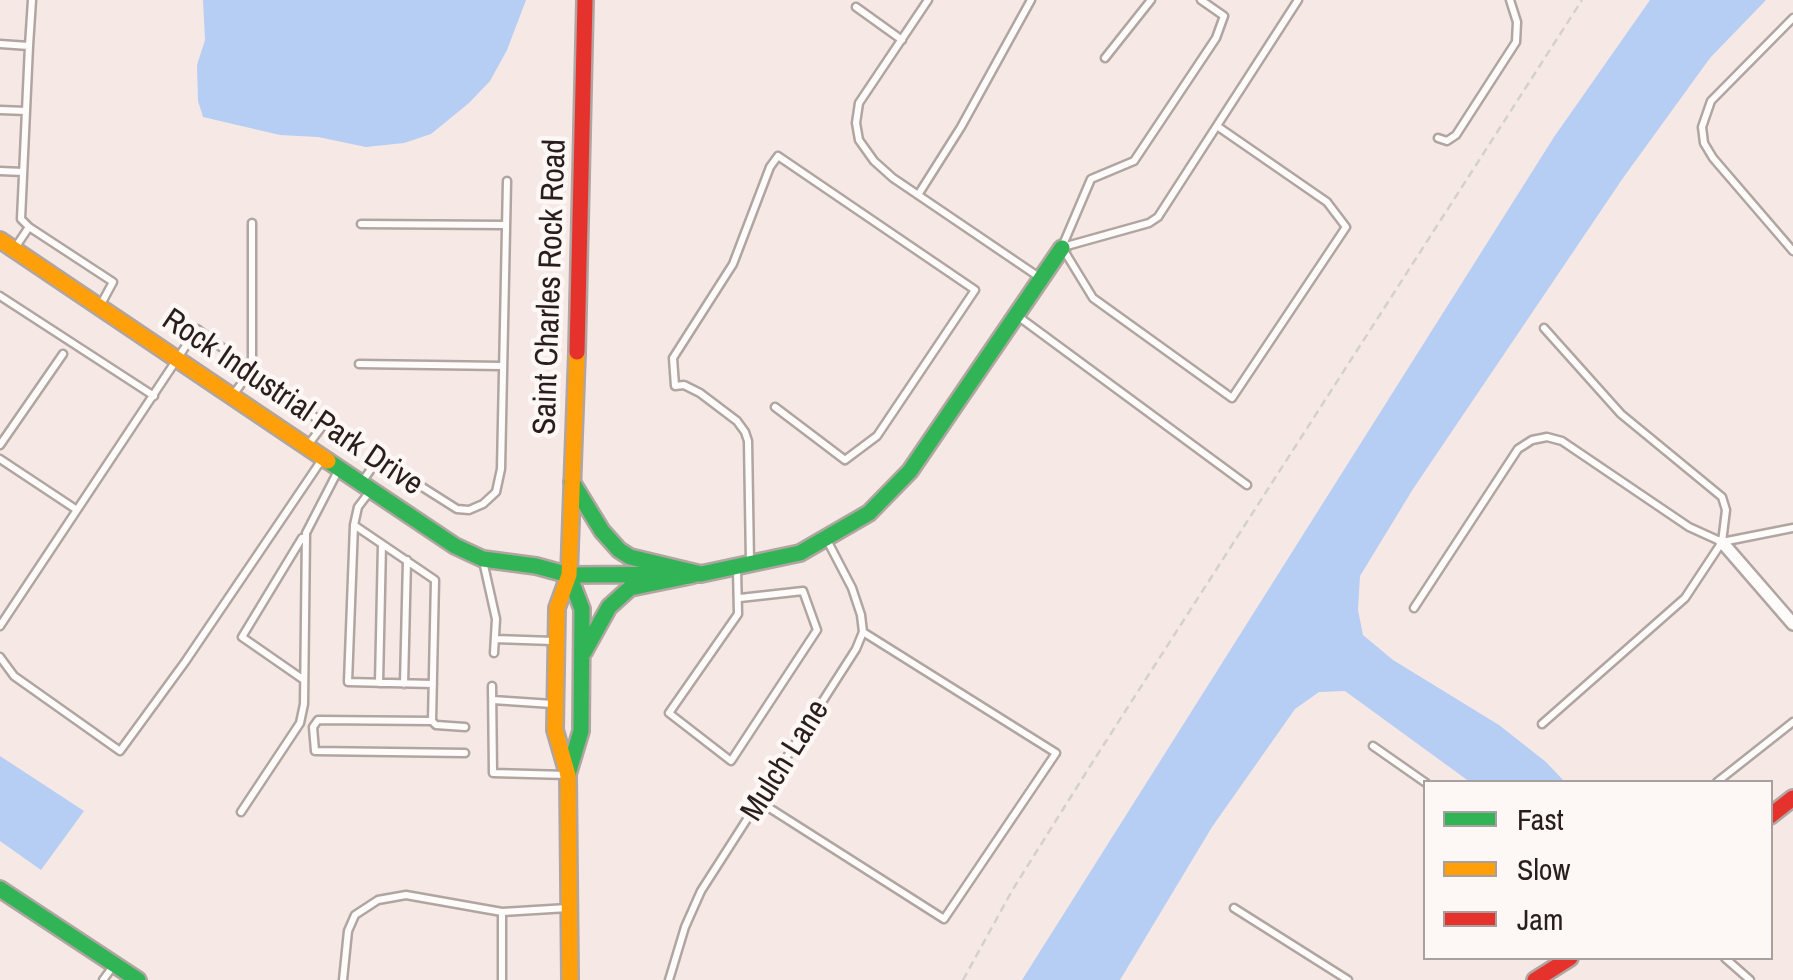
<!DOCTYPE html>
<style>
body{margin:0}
#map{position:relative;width:1793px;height:980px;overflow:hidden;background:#f6e9e5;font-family:"Archivo Narrow",sans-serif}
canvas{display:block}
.legend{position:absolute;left:1423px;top:780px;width:350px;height:180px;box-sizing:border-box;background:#fdf7f5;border:2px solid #a8a09e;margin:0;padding:12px 18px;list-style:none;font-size:30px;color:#291e1b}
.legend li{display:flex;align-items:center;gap:20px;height:50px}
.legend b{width:50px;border:2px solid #a8a09e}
</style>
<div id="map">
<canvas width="1793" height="980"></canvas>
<ul class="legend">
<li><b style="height:12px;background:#30b455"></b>Fast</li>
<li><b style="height:12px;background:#ff9f0a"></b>Slow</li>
<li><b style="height:12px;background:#e5322d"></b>Jam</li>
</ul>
</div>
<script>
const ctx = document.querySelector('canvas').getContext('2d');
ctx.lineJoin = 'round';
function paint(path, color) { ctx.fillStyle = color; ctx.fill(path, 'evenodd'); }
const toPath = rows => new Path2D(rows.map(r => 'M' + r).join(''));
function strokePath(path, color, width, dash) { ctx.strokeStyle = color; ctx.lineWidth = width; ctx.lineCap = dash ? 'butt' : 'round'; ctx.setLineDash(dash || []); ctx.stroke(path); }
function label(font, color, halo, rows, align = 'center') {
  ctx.font = font + ' "Archivo Narrow",sans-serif'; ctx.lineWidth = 9; ctx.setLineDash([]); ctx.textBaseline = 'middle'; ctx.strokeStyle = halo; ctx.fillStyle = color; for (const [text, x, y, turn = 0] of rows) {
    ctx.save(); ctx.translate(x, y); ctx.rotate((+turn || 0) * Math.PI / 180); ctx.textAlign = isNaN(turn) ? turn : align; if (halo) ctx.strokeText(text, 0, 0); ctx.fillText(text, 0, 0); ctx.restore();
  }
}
paint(toPath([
 [203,0,526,0,507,50,490,81,469,103,431,134,404,143,366,147,318,137,280,135,203,117,198,101,197,65,205,40],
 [1650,0,1766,0,1710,58,1623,178,1413,489,1360,576,1358,610,1363,635,1393,660,1499,725,1546,762,1565,782,1470,782,1345,691,1319,692,1295,709,1212,827,1120,980,1022,980,1554,137],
 [0,756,84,811,41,870,0,841]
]), '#b6cdf4');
const lane = toPath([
 [928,0,859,103,856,123,859,140,874,161,893,178,1039,277],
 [856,7,902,40],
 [1793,18,1711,101,1702,127,1704,143,1713,158,1793,251],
 [0,44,29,46,21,219,29,227],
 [29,46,32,0],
 [1105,58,1151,0],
 [0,110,26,111],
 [1438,138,1447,141,1456,135,1516,42,1517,22,1510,0],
 [0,171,23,172],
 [918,195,961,127,1031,0],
 [361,224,506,225],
 [1062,247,1091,179,1134,161,1216,38,1224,16,1201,0],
 [1063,247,1149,223,1158,217,1298,0],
 [15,248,29,227,113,282,100,306],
 [1063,249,1093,298,1232,398,1346,227,1327,202,1217,126],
 [0,296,154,396],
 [1019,317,1247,485],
 [359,364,502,366],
 [233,395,252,369,252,223],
 [0,445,63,354],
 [0,459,77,510],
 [362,482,378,459,457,509,469,510,483,504,496,492,501,469,507,181],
 [371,490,358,507,354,525,435,580,432,721,318,720,313,727,315,751,465,753],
 [354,525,348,682,433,684],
 [302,538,242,637,304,680],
 [483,561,496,619,494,653],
 [750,563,748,441,745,432,737,421,700,393,684,385,675,386,673,358,733,264,770,167,778,156,975,290,877,436,845,460,775,407],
 [737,569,738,614,669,713,731,761,817,630,803,591,740,598],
 [1414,608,1518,449,1532,440,1547,437,1562,441,1689,527,1722,542,1793,528],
 [0,626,197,329,324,424,308,445],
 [495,639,553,641],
 [0,657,14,676,120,751,185,662,323,458],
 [379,683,382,544],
 [404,684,407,560],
 [492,686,493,773,567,775],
 [493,700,552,704],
 [432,721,436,725,465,727],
 [1542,724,1685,598,1722,542,1726,510,1722,497,1621,414,1544,328],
 [1373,746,1426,783],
 [1717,782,1793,722],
 [760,802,944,919,1056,753,863,632],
 [241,812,300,723,304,704,306,533,339,469],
 [1234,908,1348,980],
 [1725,958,1750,980],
 [103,980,114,965],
 [343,980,348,931,355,915,378,900,406,895,502,912],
 [502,980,502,912,568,908],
 [669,980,685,927,701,891,856,649,863,632,861,615,852,588,828,542]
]);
const street = toPath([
 [1722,542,1793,624]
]);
const fast = toPath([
 [328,461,455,546,483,559,536,566,569,575,701,574,800,553,869,513,910,471,1062,248],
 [572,482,602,531,619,550,630,557,701,574],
 [584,652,609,607,630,588,694,575],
 [568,774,581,731,582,609,569,575],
 [0,889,138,980]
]);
const slow = toPath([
 [0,240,328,461],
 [570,980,568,775,555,730,557,608,569,575,577,352]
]);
const jam = toPath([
 [577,352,585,0],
 [1770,816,1793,798],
 [1535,980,1570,958]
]);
strokePath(lane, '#b0a5a1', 11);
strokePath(street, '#b0a5a1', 16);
strokePath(fast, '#b0a5a1', 20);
strokePath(slow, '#b0a5a1', 20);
strokePath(jam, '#b0a5a1', 20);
strokePath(toPath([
 [963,980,1013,889,1092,763,1582,0]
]), '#d3d0ce', 2.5, [8, 5]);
strokePath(lane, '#fefcfb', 6);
strokePath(street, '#fefcfb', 11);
strokePath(fast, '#30b455', 15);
strokePath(slow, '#ff9f0a', 15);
strokePath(jam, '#e5322d', 15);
label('32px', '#291e1b', '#fdf7f5', [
 ["Saint Charles Rock Road",551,287,-88],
 ["Rock Industrial Park Drive",292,403,34],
 ["Mulch Lane",786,761,-58]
]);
</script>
